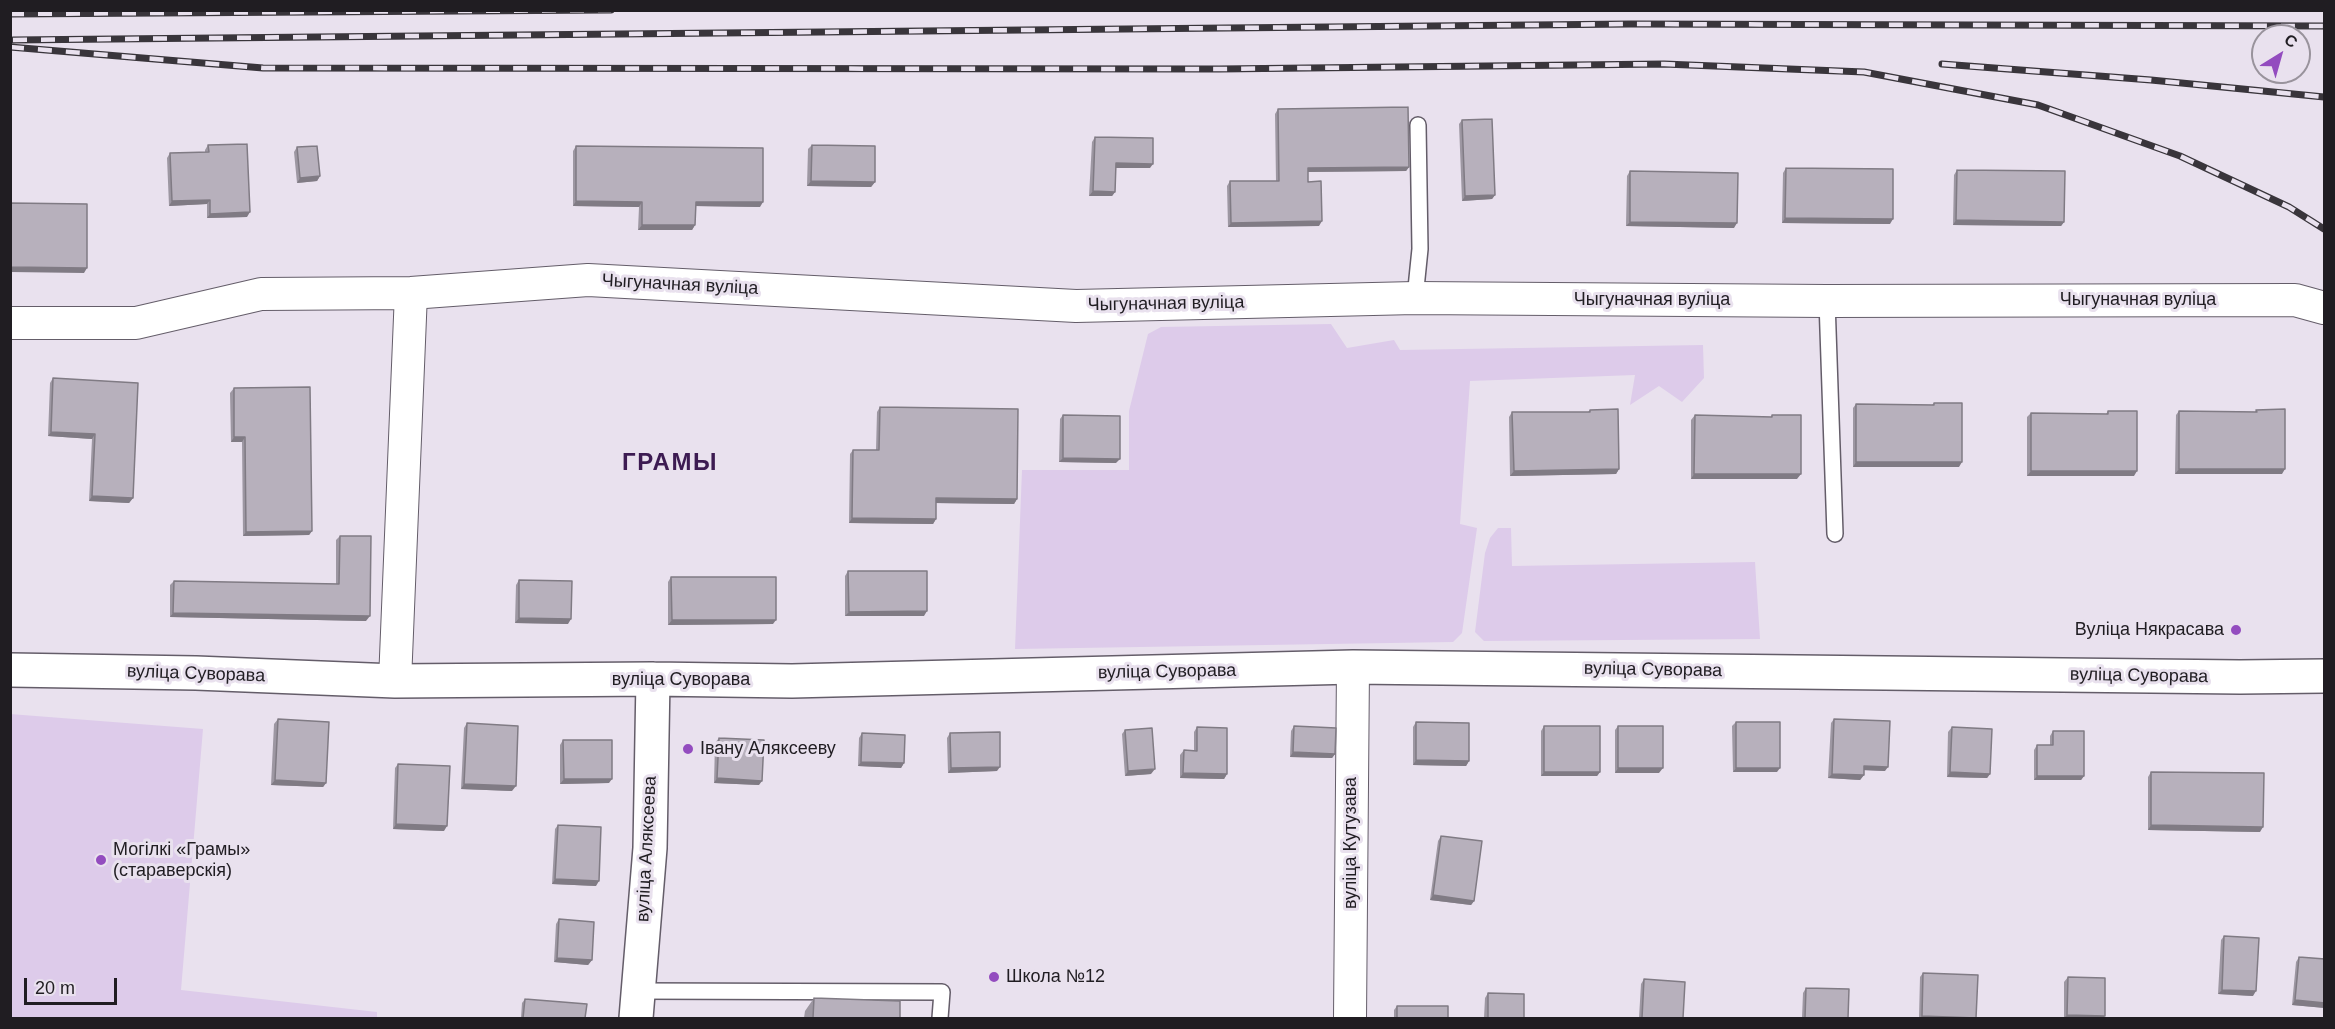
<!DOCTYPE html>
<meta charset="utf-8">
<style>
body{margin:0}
#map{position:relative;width:2335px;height:1029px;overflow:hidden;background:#e9e1ee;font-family:Arial,sans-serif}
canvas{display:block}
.frame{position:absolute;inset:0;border:12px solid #201d22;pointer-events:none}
.north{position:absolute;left:2251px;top:24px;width:60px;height:60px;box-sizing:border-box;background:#e9e1ee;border:2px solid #99939c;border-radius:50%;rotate:37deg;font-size:16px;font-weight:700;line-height:24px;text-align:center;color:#201d22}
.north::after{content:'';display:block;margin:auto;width:21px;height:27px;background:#934cbf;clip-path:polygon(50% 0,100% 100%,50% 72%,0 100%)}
.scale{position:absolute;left:24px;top:978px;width:93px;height:27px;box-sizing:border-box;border:3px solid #201d22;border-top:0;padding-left:8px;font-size:18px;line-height:21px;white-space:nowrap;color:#201d22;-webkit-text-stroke:4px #e9e1ee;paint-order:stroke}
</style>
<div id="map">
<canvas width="2335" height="1029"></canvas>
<div class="frame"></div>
<div class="north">С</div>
<div class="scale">20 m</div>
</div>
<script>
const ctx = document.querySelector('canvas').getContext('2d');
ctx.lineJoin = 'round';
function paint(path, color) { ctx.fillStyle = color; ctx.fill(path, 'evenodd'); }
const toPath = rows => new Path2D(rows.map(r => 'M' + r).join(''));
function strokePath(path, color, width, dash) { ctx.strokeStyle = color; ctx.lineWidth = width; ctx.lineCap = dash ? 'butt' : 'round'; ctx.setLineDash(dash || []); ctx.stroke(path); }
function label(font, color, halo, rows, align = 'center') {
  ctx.font = font + ' Arial,sans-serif'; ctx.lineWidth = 6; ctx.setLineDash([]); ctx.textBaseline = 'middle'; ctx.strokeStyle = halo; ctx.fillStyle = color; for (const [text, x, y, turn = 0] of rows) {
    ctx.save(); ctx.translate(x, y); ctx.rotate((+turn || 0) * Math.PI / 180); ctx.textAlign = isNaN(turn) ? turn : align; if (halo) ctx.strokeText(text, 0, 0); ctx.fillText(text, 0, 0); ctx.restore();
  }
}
paint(toPath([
 [1331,324,1347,348,1394,340,1400,350,1703,345,1704,378,1682,402,1659,386,1630,405,1635,375,1470,381,1460,524,1477,528,1462,633,1453,642,1015,649,1022,470,1129,470,1129,411,1148,334,1161,327],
 [1498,528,1511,528,1512,566,1755,562,1760,639,1484,641,1475,632,1485,553,1490,538],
 [10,714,203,729,181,990,377,1012,377,1018,11,1018]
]), '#ddcbea');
const service = toPath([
 [1415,298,1420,249,1418,125],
 [1827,301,1835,534],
 [638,991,942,992,940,1018]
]);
const minor = toPath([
 [10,323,136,323,261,294,411,293,588,280,1076,306,1415,298,1827,301,2295,300,2324,308],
 [395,681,411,293],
 [1350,1018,1353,667]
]);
const tertiary = toPath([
 [10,670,196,673,395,681,653,679,792,681,1353,667,2240,677,2324,676],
 [636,1018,650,848,653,679]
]);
strokePath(service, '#645d69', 18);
strokePath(minor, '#645d69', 34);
strokePath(tertiary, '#645d69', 36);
strokePath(service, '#fff', 15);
strokePath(minor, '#fff', 32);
strokePath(tertiary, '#fff', 33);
const rail = toPath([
 [10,14,611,10],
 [13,40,1631,24,2324,26],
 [10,47,263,68,1219,69,1664,64,1864,72,2038,105,2180,156,2289,207,2324,229],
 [1942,64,2151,80,2324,97]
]);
strokePath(rail, '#39353b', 7);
strokePath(rail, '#e9e1ee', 4.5, [14]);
paint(toPath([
 [1278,109,1409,167,1406,171,1308,172,1308,182,1319,226,1228,227,1227,186,1230,181,1276,181,1275,114],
 [1462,120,1495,195,1492,199,1462,201,1459,124],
 [1095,137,1150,168,1116,168,1115,192,1112,196,1089,196,1092,142],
 [208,145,247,217,207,218,207,204,169,206,167,158,170,153,205,152,205,150],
 [812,145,875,182,871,187,807,186,808,149],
 [576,146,760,207,696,206,695,225,692,230,638,230,639,207,573,206,573,151],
 [297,147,320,176,317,181,297,183,294,152],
 [1786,168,1890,224,1782,223,1783,173],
 [1957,170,2064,222,2061,226,1953,225,1954,175],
 [1630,171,1734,228,1626,226,1627,176],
 [53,378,138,383,133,498,129,503,89,501,92,439,48,436,50,383],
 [234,388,312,531,309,535,243,536,242,442,231,442,230,393],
 [1934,403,1959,467,1853,467,1853,408,1856,404,1932,405],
 [880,407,1017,499,1014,504,936,503,936,519,933,524,849,523,850,454,853,450,876,450,877,412],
 [1590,410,1619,469,1616,474,1510,476,1509,417,1512,412,1588,412],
 [2256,410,2282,474,2175,474,2176,415,2179,411,2255,412],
 [2108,411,2134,476,2027,476,2027,417,2031,413,2106,414],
 [1063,415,1116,463,1059,462,1060,419],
 [1695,415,1771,417,1772,415,1797,479,1691,479,1691,420],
 [340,536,366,621,170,617,170,585,174,581,336,584,336,540],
 [848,571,924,616,845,616,845,576],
 [671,577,773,624,668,625,668,582],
 [519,580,568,624,515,623,516,585],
 [278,719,326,783,323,787,271,785,274,724],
 [1834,719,1885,771,1864,770,1864,775,1860,780,1828,778,1831,723],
 [1416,722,1469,761,1466,766,1413,765,1413,727],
 [1736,722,1777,772,1733,772,1732,726],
 [467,723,512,791,461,789,464,728],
 [1294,726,1335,754,1332,758,1290,757,1291,731],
 [1544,726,1600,772,1597,776,1541,776,1541,731],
 [1618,726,1659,773,1615,773,1615,730],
 [1197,727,1227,774,1224,779,1180,778,1180,755,1184,750,1194,751,1194,732],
 [1952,727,1990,774,1987,778,1947,777,1948,732],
 [1125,730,1151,774,1125,776,1122,734],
 [2053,731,2084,776,2081,780,2034,780,2034,750,2037,745,2050,745,2050,736],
 [862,733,904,763,901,768,858,766,859,738],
 [950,733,997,771,948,773,947,738],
 [719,738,759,785,714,783,715,743],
 [563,740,609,783,560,784,560,745],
 [398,764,444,831,393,829,395,768],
 [2151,772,2260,832,2148,830,2148,777],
 [558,825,596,886,552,884,555,829],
 [1441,836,1474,901,1471,905,1430,900,1438,841],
 [559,919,592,960,588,965,554,962,556,924],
 [2224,936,2253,996,2218,994,2221,940],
 [2299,957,2325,959,2325,1008,2292,1005,2296,962],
 [1923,973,1976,1018,1919,1018,1920,977],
 [2068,977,2103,1018,2064,1018,2064,982],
 [1644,979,1683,1018,1639,1018,1641,984],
 [1806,988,1848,1018,1802,1018,1803,993],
 [1488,993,1524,1018,1484,1018,1485,998],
 [814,998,900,1018,804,1018,805,1011],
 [525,999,585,1018,521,1018,522,1003],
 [1397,1006,1448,1018,1394,1018,1394,1010]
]), '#9d97a2');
paint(toPath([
 [1116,163,1153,164,1150,168,1112,168],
 [1409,167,1406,171,1304,172,1308,168],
 [320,176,317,181,297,183,300,178],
 [811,181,875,182,871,187,807,186],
 [1093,191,1115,192,1112,196,1089,196],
 [1495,195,1492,199,1462,201,1465,196],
 [210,200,207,204,169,206,172,201],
 [576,201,642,202,639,207,573,206],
 [696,202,763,202,760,207,693,206],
 [250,212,247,217,207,218,210,214],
 [1785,218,1893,219,1890,224,1782,223],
 [1956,220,2064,222,2061,226,1953,225],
 [1322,221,1319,226,1228,227,1231,223],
 [1630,222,1737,223,1734,228,1626,226],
 [642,225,695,225,692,230,638,230],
 [10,267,87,268,84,273,10,272],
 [51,432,95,434,92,439,48,436],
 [234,437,245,437,242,442,231,442],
 [1063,458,1120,459,1116,463,1059,462],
 [1856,462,1962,462,1959,467,1853,467],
 [1619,469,1616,474,1510,476,1514,471],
 [2179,469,2285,469,2282,474,2175,474],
 [2031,471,2137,471,2134,476,2027,476],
 [1694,474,1801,474,1797,479,1691,479],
 [92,496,133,498,129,503,89,501],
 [936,498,1017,499,1014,504,933,503],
 [852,518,936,519,933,524,849,523],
 [312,531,309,535,243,536,246,532],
 [927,611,924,616,845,616,849,612],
 [173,613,370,616,366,621,170,617],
 [519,618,571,619,568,624,515,623],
 [672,620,776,620,773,624,668,625],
 [1293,752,1335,754,1332,758,1290,757],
 [1416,760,1469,761,1466,766,1413,765],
 [861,762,904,763,901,768,858,766],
 [1864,766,1888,767,1885,771,1861,770],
 [1000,767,997,771,948,773,951,768],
 [1618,768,1663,768,1659,773,1615,773],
 [1736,768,1780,768,1777,772,1733,772],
 [1155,769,1151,774,1125,776,1128,771],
 [1544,772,1600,772,1597,776,1541,776],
 [1950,772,1990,774,1987,778,1947,777],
 [1183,773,1227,774,1224,779,1180,778],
 [1832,774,1864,775,1860,780,1828,778],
 [2037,776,2084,776,2081,780,2034,780],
 [717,778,762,781,759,785,714,783],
 [564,779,612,779,609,783,560,784],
 [275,780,326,783,323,787,271,785],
 [464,784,516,786,512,791,461,789],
 [396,824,447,826,444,831,393,829],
 [2151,825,2263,827,2260,832,2148,830],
 [555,879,599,881,596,886,552,884],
 [1433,895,1474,901,1471,905,1430,900],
 [557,958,592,960,588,965,554,962],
 [2222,990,2256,991,2253,996,2218,994],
 [2295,1000,2325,1003,2325,1008,2292,1005],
 [2067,1015,2105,1016,2103,1018,2064,1018],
 [1922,1016,1976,1018,1920,1018]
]), '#807b84');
const building = toPath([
 [1408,107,1409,167,1308,168,1308,182,1321,181,1322,221,1231,223,1230,181,1279,181,1278,109,1408,107],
 [1492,119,1495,195,1465,196,1462,120,1492,119],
 [1095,137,1153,138,1153,164,1116,163,1115,192,1093,191,1095,137],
 [247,144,250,212,210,214,210,200,172,201,170,153,209,152,208,145,247,144],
 [812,145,875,146,875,182,811,181,812,145],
 [317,146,320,176,300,178,297,147,317,146],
 [576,146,763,148,763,202,696,202,695,225,642,225,642,202,576,201,576,146],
 [1786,168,1893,169,1893,219,1785,218,1786,168],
 [1957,170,2065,171,2064,222,1956,220,1957,170],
 [1630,171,1738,173,1737,223,1630,222,1630,171],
 [10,203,87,204,87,268,10,267,10,203],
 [53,378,138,383,133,498,92,496,95,434,51,432,53,378],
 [310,387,312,531,246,532,245,437,234,437,234,388,310,387],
 [1934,403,1962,403,1962,462,1856,462,1856,404,1934,405,1934,403],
 [880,407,1018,409,1017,499,936,498,936,519,852,518,853,450,879,450,880,407],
 [1618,409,1619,469,1514,471,1512,412,1590,412,1590,410,1618,409],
 [2285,409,2285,469,2179,469,2179,411,2257,412,2256,410,2285,409],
 [2108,411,2137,411,2137,471,2031,471,2031,413,2108,414,2108,411],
 [1063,415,1120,416,1120,459,1063,458,1063,415],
 [1695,415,1772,417,1772,415,1801,415,1801,474,1694,474,1695,415],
 [340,536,371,536,370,616,173,613,174,581,339,584,340,536],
 [848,571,927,571,927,611,849,612,848,571],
 [671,577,776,577,776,620,672,620,671,577],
 [519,580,572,581,571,619,519,618,519,580],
 [278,719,329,722,326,783,275,780,278,719],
 [1834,719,1890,721,1888,767,1864,766,1864,775,1832,774,1834,719],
 [1416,722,1469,723,1469,761,1416,760,1416,722],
 [1736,722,1780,722,1780,768,1736,768,1736,722],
 [467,723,518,726,516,786,464,784,467,723],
 [1294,726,1336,728,1335,754,1293,752,1294,726],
 [1544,726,1600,726,1600,772,1544,772,1544,726],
 [1618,726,1663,726,1663,768,1618,768,1618,726],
 [1197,727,1227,728,1227,774,1183,773,1184,750,1197,751,1197,727],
 [1952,727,1992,729,1990,774,1950,772,1952,727],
 [1152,728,1155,769,1128,771,1125,730,1152,728],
 [2053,731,2084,731,2084,776,2037,776,2037,745,2053,745,2053,731],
 [1000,732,1000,767,951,768,950,733,1000,732],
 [862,733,905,735,904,763,861,762,862,733],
 [719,738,764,740,762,781,717,778,719,738],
 [563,740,612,740,612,779,564,779,563,740],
 [398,764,450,766,447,826,396,824,398,764],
 [2151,772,2264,773,2263,827,2151,825,2151,772],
 [558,825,601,827,599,881,555,879,558,825],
 [1441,836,1482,841,1474,901,1433,895,1441,836],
 [559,919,594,922,592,960,557,958,559,919],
 [2224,936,2259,938,2256,991,2222,990,2224,936],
 [2299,957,2325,959,2325,1003,2295,1000,2299,957],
 [1923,973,1978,975,1976,1018,1922,1016,1923,973],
 [2068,977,2105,978,2105,1016,2067,1015,2068,977],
 [1644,979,1685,982,1683,1018,1642,1018,1644,979],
 [1806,988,1849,989,1848,1018,1805,1018,1806,988],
 [1488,993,1524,994,1524,1018,1488,1018,1488,993],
 [814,998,900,1001,900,1018,813,1018,814,998],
 [525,999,587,1004,585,1018,523,1018,525,999],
 [1397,1006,1448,1006,1448,1018,1397,1018,1397,1006]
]);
paint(building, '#b7b0bc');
strokePath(building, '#807b84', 1.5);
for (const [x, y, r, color] of [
 [2236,630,6,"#934cbf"],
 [688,749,6,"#934cbf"],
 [101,860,6,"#934cbf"],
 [994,977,6,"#934cbf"]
]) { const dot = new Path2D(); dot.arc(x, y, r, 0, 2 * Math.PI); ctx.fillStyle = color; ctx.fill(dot); strokePath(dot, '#e9e1ee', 2); }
label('18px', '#201d22', '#e9e1ee', [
 ["Чыгуначная вуліца",680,285,3],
 ["Чыгуначная вуліца",1652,300],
 ["Чыгуначная вуліца",2138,300],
 ["Чыгуначная вуліца",1166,304,-1],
 ["вуліца Суворава",1653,670,1],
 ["вуліца Суворава",1167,672,-1],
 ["вуліца Суворава",196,674,2],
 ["вуліца Суворава",2139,676,1],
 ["вуліца Суворава",681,680],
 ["вуліца Кутузава",1351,843,-90],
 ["вуліца Аляксеева",647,849,-87]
]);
label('18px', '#201d22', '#e9e1ee', [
 ["Вуліца Някрасава",2224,630,"right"],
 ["Івану Аляксееву",700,749],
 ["Могілкі «Грамы»",113,850],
 ["(стараверскія)",113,871],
 ["Школа №12",1006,977]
], 'left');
ctx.letterSpacing = '1.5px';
label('bold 24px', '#3d1b52', '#e9e1ee', [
 ["ГРАМЫ",670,463]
]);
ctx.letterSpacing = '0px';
</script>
